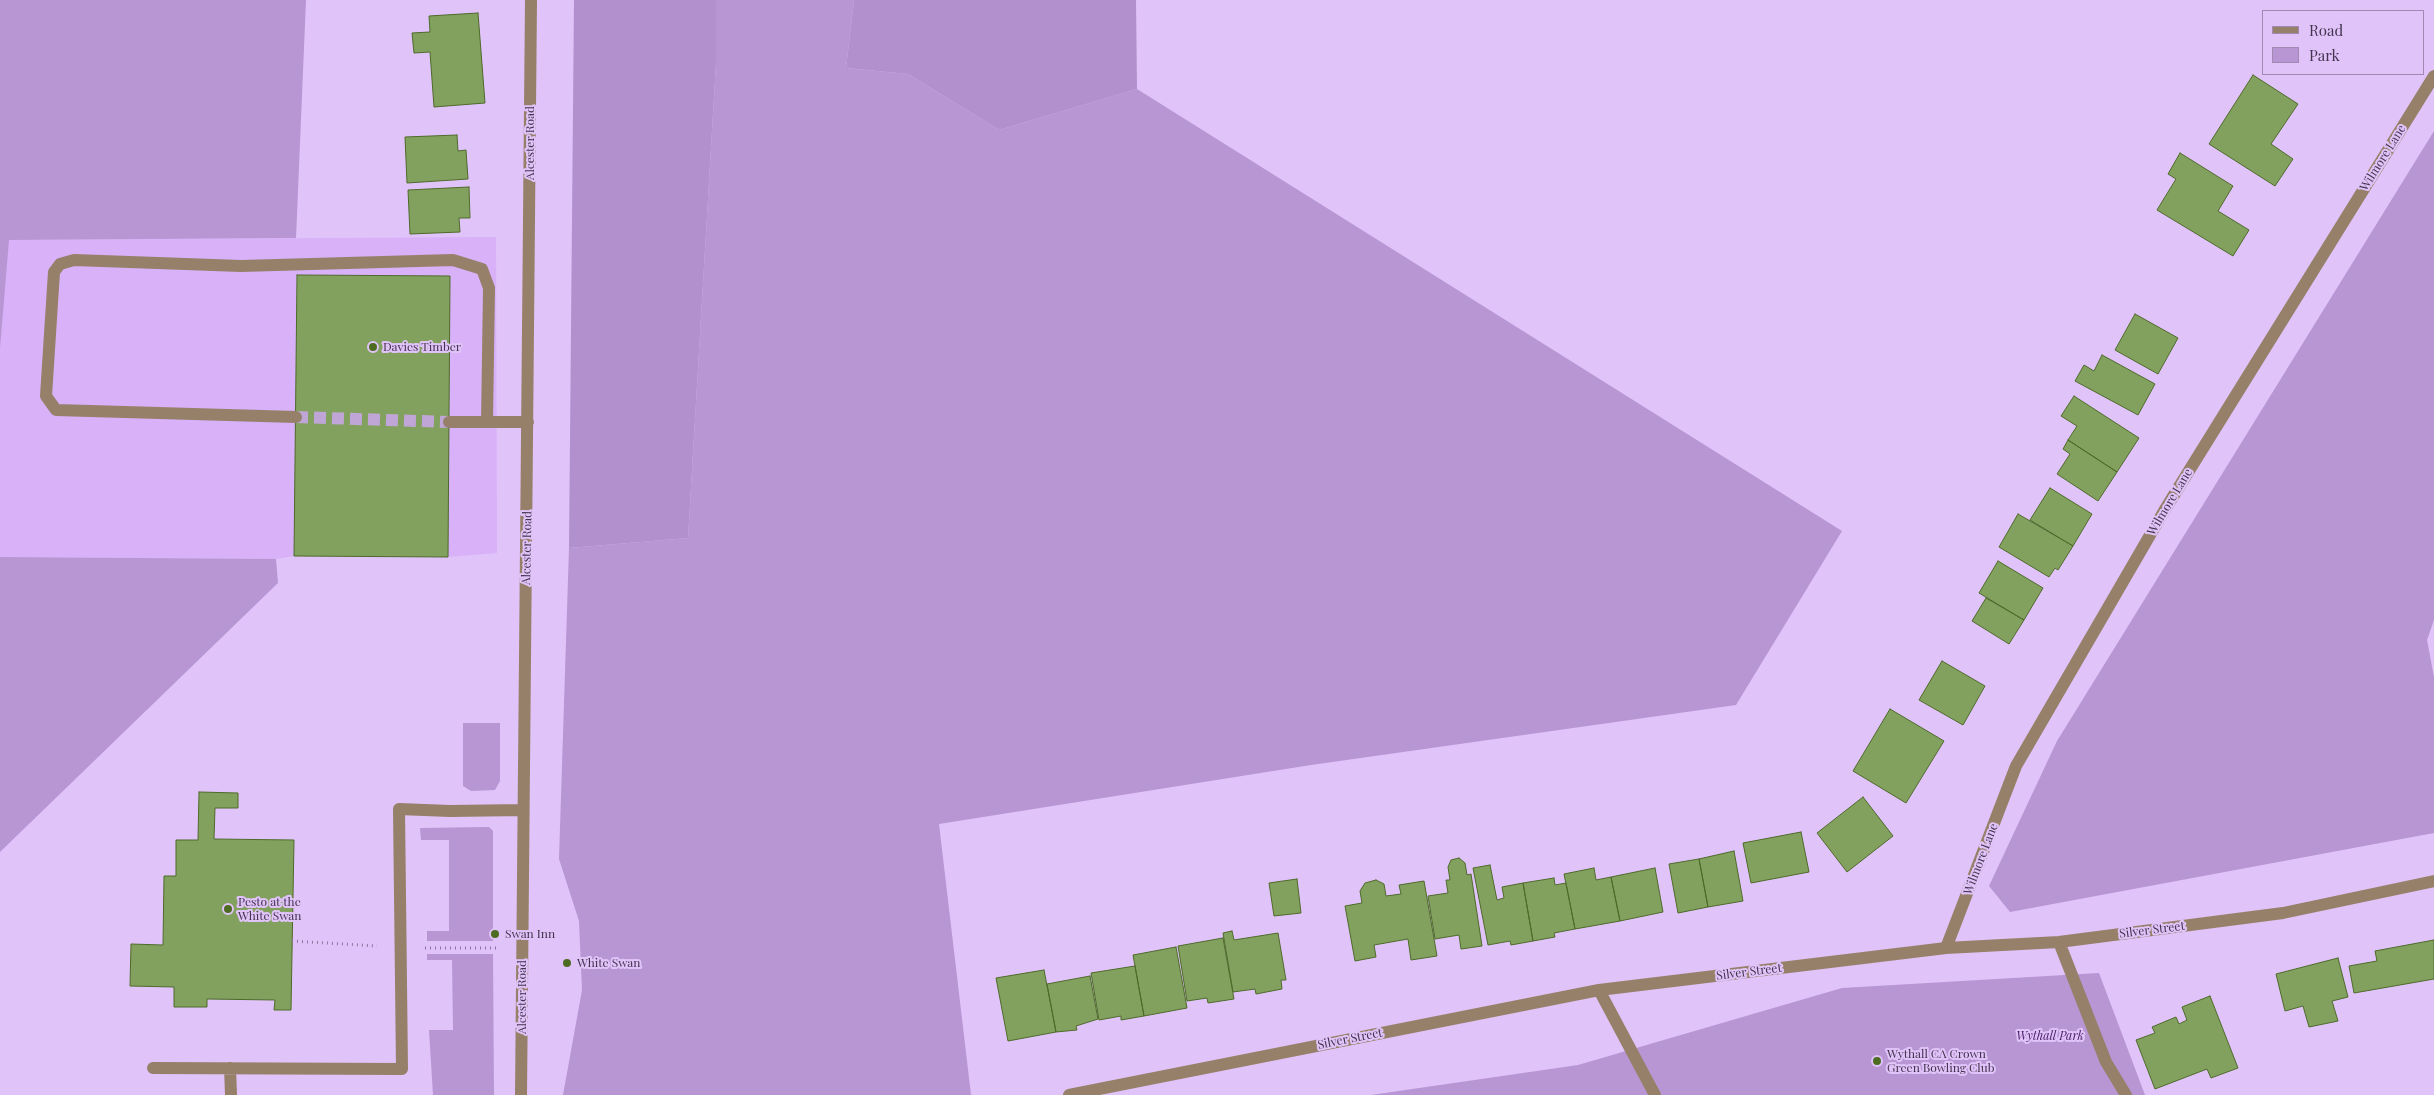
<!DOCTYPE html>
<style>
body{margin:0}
#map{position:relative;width:2434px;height:1095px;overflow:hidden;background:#e0c3f8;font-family:"Playfair Display",serif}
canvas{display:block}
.legend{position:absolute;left:2262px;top:10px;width:162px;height:65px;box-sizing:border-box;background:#e0c3f8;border:1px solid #a189b4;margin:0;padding:6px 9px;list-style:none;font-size:15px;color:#42334e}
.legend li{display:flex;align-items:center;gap:10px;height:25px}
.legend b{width:25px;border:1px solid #a189b4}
</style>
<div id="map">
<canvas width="2434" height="1095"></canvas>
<ul class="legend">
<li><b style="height:6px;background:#968069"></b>Road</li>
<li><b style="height:14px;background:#b796d3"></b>Park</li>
</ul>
</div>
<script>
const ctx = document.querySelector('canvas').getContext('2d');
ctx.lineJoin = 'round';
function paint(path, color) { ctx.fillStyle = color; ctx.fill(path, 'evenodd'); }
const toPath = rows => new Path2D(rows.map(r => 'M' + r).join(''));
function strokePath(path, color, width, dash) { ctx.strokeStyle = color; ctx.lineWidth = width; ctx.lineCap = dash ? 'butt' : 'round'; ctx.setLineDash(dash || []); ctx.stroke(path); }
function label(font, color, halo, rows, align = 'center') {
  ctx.font = font + ' "Playfair Display",serif'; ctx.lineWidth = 4; ctx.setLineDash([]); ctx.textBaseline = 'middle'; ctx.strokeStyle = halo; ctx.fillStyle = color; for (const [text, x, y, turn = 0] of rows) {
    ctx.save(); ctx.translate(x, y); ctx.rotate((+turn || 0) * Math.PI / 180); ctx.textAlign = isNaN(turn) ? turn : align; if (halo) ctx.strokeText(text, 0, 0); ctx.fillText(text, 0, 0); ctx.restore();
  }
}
paint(toPath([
 [496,237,497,553,448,557,294,556,276,559,0,557,0,349,8,240]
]), '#d8b1f9');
paint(toPath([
 [0,0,306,0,296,238,9,240,0,349],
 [716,0,854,0,846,68,908,74,999,130,1137,89,1842,531,1736,705,1311,765,939,824,971,1095,563,1095,582,990,579,921,559,859,569,548,688,538,716,63],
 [2434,131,2434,620,2427,640,2434,677,2434,833,2010,912,1989,886,2057,741],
 [0,557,276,559,278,583,0,852],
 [463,723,500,723,500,781,495,790,471,791,463,786],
 [489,827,493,831,493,941,427,941,427,931,449,931,449,840,421,840,420,828],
 [427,954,493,954,494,1095,433,1095,429,1030,453,1030,452,960,427,960],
 [2099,973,2145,1095,1371,1095,1578,1065,1842,988]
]), '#b796d3');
paint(toPath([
 [574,0,716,0,716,63,688,538,569,548],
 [854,0,1136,0,1137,89,999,130,908,74,846,68]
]), '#b190cd');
const building = toPath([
 [478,13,485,103,434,107,430,52,414,53,412,33,430,32,429,16,478,13],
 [2253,75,2298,104,2271,144,2293,159,2275,186,2209,144,2253,75],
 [457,135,458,151,466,150,468,179,407,183,405,137,457,135],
 [2180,153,2233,186,2218,211,2249,230,2233,256,2157,210,2176,179,2168,174,2180,153],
 [469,187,470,218,459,218,460,232,410,234,408,190,469,187],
 [297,275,450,276,448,557,294,556,297,275],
 [2135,314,2178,338,2158,374,2115,350,2135,314],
 [2102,355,2155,384,2138,415,2075,381,2084,365,2094,371,2102,355],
 [2074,396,2139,438,2117,472,2068,440,2077,426,2061,416,2074,396],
 [2068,440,2117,472,2098,501,2057,474,2070,454,2063,449,2068,440],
 [2050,488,2092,514,2073,546,2030,520,2050,488],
 [2018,514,2073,546,2058,570,2055,568,2049,577,1999,547,2018,514],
 [1998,561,2043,588,2024,620,1979,593,1998,561],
 [1986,598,2024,620,2009,644,1972,621,1986,598],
 [1942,661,1985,686,1963,725,1919,700,1942,661],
 [1890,709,1944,741,1906,803,1853,771,1890,709],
 [199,792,238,793,238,808,215,808,214,839,294,840,291,1010,274,1010,275,1000,207,999,207,1007,174,1007,174,987,130,986,131,944,163,945,164,876,176,876,176,840,198,840,199,792],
 [1863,797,1893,836,1847,872,1817,833,1863,797],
 [1801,832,1809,872,1751,883,1743,843,1801,832],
 [1734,851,1743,901,1708,907,1699,859,1734,851],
 [1459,858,1465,863,1467,875,1471,874,1482,946,1461,949,1459,935,1435,939,1428,896,1448,893,1446,880,1450,880,1448,867,1451,860,1459,858],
 [1699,859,1708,907,1678,913,1669,864,1699,859],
 [1490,865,1497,900,1504,898,1502,887,1523,883,1533,941,1511,945,1510,941,1488,945,1473,868,1490,865],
 [1594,868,1596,880,1611,877,1620,921,1575,929,1564,874,1594,868],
 [1655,868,1663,912,1620,921,1611,877,1655,868],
 [1554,878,1555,885,1566,883,1575,929,1554,933,1555,937,1533,941,1523,883,1554,878],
 [1297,879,1301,913,1274,916,1269,883,1297,879],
 [1376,880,1384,884,1386,896,1401,894,1399,885,1424,881,1437,956,1411,960,1408,939,1374,945,1376,957,1355,961,1345,906,1362,903,1360,891,1365,883,1376,880],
 [1232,931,1234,940,1278,933,1286,980,1281,980,1282,989,1256,994,1255,989,1233,992,1223,933,1232,931],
 [1223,938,1234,999,1208,1003,1207,998,1187,1001,1178,946,1223,938],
 [2434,940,2434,979,2354,993,2349,966,2377,961,2375,951,2434,940],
 [1176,947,1187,1008,1144,1016,1133,955,1176,947],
 [2338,958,2348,997,2332,1001,2338,1021,2309,1027,2303,1006,2285,1011,2276,974,2338,958],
 [1135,966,1144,1016,1121,1020,1121,1016,1099,1020,1091,973,1135,966],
 [1044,970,1056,1032,1008,1041,996,978,1044,970],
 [1090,976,1098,1019,1076,1026,1077,1030,1056,1032,1047,984,1090,976],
 [2210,996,2238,1068,2211,1078,2207,1069,2155,1089,2136,1040,2155,1033,2152,1027,2176,1017,2179,1024,2187,1020,2182,1007,2210,996]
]);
paint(building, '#82a15f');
strokePath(building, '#4e6a2a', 1);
strokePath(toPath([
 [296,417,449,422]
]), '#c0a6d6', 12, [12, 6]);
strokePath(toPath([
 [292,941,377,946],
 [425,948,497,948]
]), '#8d779e', 3, [1, 4]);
strokePath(toPath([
 [296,417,56,410,46,396,54,272,60,264,74,260,241,266,453,260,482,269,489,288,487,422],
 [449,422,528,422],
 [2059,942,2106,1062,2126,1095],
 [1946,948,2016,766,2164,511,2434,76],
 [1599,990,1655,1095],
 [153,1068,402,1069,399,809,450,811,523,810],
 [230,1068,231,1095],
 [521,1095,531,0],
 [1069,1095,1599,990,1946,948,2059,942,2283,913,2434,881]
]), '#968069', 12);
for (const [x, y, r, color] of [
 [373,347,5,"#4d6c21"],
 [228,909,5,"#4d6c21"],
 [495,934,5,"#4d6c21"],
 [567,963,5,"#4d6c21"],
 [1877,1061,5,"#4d6c21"]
]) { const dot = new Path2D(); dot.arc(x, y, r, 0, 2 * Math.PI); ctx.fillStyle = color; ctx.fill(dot); strokePath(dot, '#e0c3f8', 2); }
label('12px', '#42334e', '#e0c3f8', [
 ["Alcester Road",530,143,-90],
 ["Wilmore Lane",2383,158,-58],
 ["Wilmore Lane",2170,502,-59],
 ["Alcester Road",527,548,-89],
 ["Wilmore Lane",1981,859,-69],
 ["Silver Street",2152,930,-7],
 ["Silver Street",1749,972,-7],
 ["Alcester Road",522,997,-90],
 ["Silver Street",1350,1039,-11]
]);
label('12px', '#42334e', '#e0c3f8', [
 ["Davies Timber",383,347],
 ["Pesto at the",238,902],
 ["White Swan",238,916],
 ["Swan Inn",505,934],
 ["White Swan",577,963],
 ["Wythall CA Crown",1887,1054],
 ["Green Bowling Club",1887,1068]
], 'left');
label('italic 12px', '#4c2069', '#e0c3f8', [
 ["Wythall Park",2050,1036]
]);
</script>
